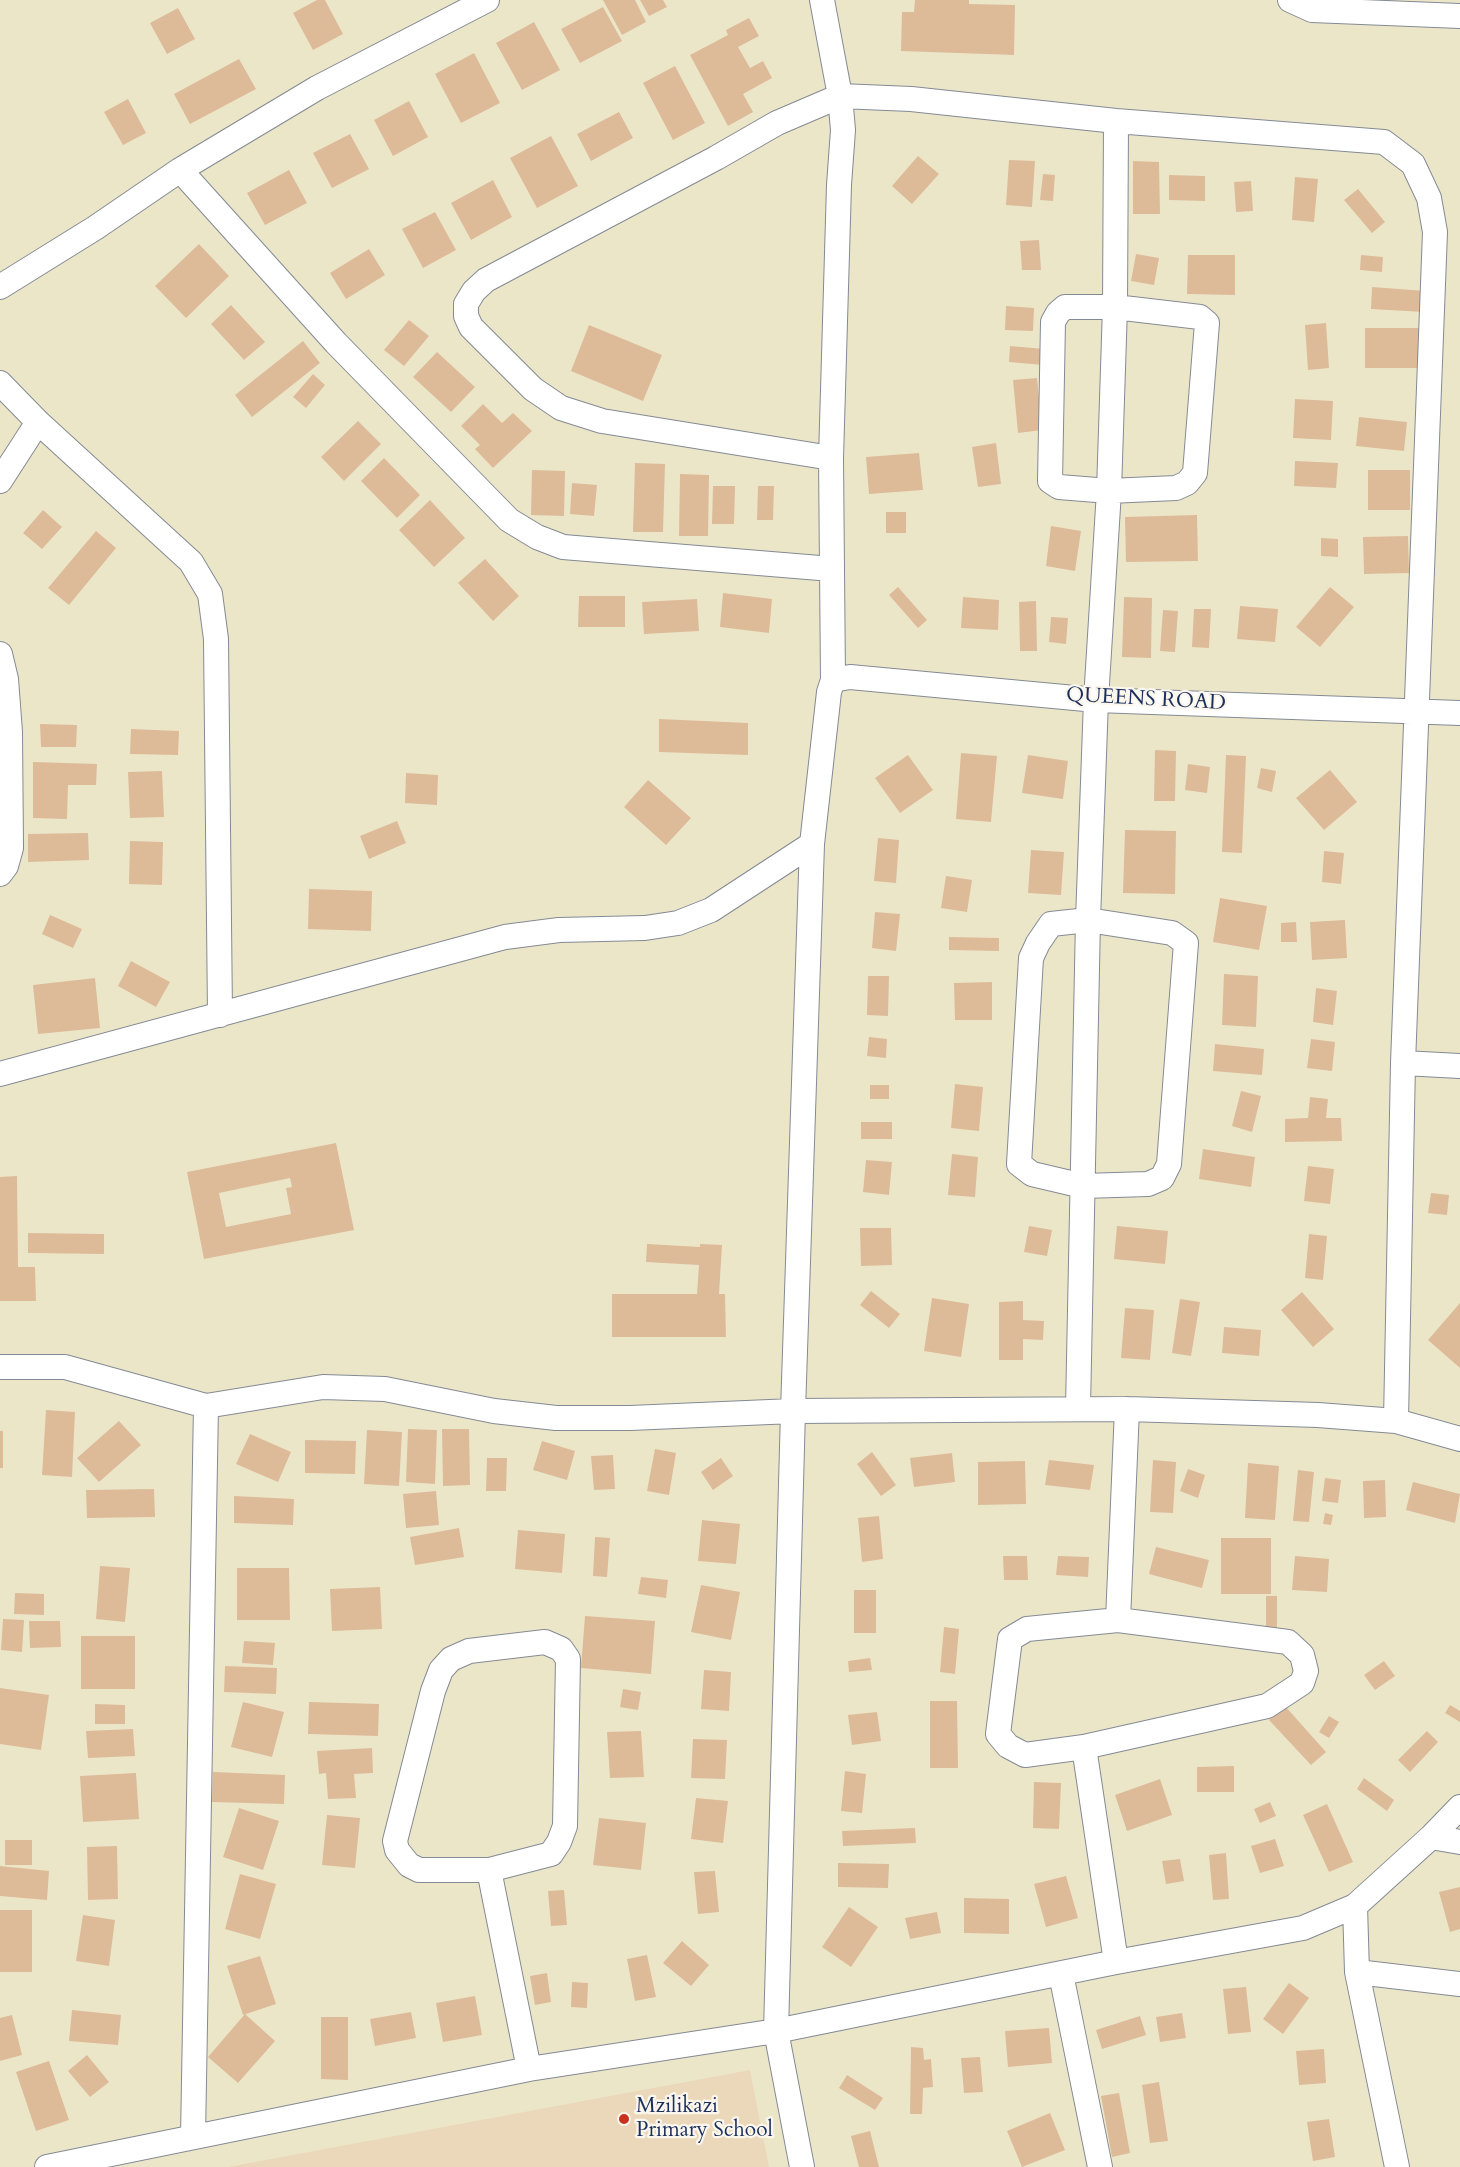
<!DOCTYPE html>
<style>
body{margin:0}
canvas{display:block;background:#ece6c9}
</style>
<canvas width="1460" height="2167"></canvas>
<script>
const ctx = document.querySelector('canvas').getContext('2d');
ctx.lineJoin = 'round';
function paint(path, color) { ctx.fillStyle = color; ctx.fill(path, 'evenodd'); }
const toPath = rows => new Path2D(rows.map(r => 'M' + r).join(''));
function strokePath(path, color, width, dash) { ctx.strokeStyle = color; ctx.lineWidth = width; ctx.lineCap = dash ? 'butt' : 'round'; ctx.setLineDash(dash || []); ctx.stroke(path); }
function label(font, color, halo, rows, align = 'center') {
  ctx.font = font + ' Cardo,serif'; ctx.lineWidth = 4.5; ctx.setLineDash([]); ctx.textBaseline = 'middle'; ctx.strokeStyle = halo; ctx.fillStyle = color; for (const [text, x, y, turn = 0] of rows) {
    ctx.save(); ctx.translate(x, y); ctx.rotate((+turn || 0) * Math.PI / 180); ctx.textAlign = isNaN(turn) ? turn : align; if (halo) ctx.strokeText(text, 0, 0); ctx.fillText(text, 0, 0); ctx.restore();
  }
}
paint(toPath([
 [750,2070,769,2167,228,2167]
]), '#ebd8ba');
paint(toPath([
 [317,0,325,0,343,34,313,50,293,13],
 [603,0,635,0,646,22,622,35],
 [640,0,663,0,667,7,649,16],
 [915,0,969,0,969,4,1015,5,1014,55,901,51,902,12,914,12],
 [603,7,622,41,580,63,561,29],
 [178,8,195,39,167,54,150,23],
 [749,18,759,36,738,47,750,68,763,61,772,78,743,94,753,112,728,126,690,55,728,35,726,30],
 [534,22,560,70,522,90,496,43],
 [474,53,500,103,461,123,435,74],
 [239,59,256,89,190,124,174,94],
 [675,66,705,123,673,140,643,83],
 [128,99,146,133,123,145,104,112],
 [409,101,428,137,393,156,374,120],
 [619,112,633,138,591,161,577,134],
 [350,134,369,169,332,188,313,153],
 [551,136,578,186,537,208,510,158],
 [918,156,939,174,912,204,892,186],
 [1009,160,1035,161,1032,207,1006,205],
 [1133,161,1159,162,1160,214,1133,214],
 [289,170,307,203,265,225,247,193],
 [1043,174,1055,175,1053,201,1040,200],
 [1169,175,1205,176,1205,201,1169,200],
 [1295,177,1318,179,1314,222,1292,220],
 [493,180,512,217,471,240,451,203],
 [1251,181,1253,211,1236,212,1234,182],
 [1358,189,1385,222,1372,233,1344,200],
 [435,212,456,250,423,268,402,229],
 [1039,240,1041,270,1022,270,1020,241],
 [199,244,229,276,186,318,155,286],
 [369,249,385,275,346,299,330,273],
 [1136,254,1159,258,1154,285,1131,281],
 [1188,255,1235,255,1235,295,1187,294],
 [1361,255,1383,257,1382,272,1360,270],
 [1372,287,1426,291,1424,312,1371,309],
 [231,305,265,342,244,360,211,324],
 [1006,306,1034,308,1033,331,1005,330],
 [409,320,429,336,404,366,384,350],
 [1326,323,1329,368,1308,370,1305,325],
 [589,325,662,355,643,401,571,371],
 [1365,328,1419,328,1419,368,1365,368],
 [303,341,320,363,252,417,235,395],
 [1010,346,1044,349,1043,365,1009,362],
 [437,352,475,387,451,412,413,377],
 [313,374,325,385,306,408,293,397],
 [1037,378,1042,430,1018,433,1013,380],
 [1295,399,1333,401,1331,440,1293,438],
 [483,404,502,423,513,413,532,431,493,468,475,449,480,445,461,426],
 [1359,417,1407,422,1404,451,1356,446],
 [358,421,381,444,344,481,321,457],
 [996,443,1001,484,978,487,972,447],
 [919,453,923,490,869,494,866,457],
 [384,458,420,495,397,518,361,481],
 [1295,461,1338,463,1336,488,1294,486],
 [635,463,665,464,663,532,633,532],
 [532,470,565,471,564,516,531,515],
 [1368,470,1410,470,1410,510,1368,510],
 [680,474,709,475,708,536,679,536],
 [572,483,597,485,594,516,570,514],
 [713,486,735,486,734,524,712,524],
 [758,486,774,486,773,520,757,520],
 [430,500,465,538,434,567,399,530],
 [43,510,62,527,42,549,23,533],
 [886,512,906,512,906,533,886,533],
 [1197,515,1198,561,1126,562,1125,517],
 [1051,526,1081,531,1075,571,1046,566],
 [96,531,116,548,69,605,48,588],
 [1408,536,1409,573,1364,574,1363,537],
 [1321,538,1338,539,1338,557,1321,556],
 [485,559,519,596,493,621,458,583],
 [898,587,927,620,918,628,889,595],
 [1330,587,1354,607,1320,647,1296,627],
 [723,593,772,599,769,633,720,627],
 [579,596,625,596,625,627,578,627],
 [963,597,999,600,998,630,961,628],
 [1124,597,1152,598,1151,658,1122,657],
 [697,599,699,631,644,634,642,602],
 [1036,601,1037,651,1020,651,1019,602],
 [1240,606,1278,609,1275,642,1237,639],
 [1194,609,1211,609,1209,648,1192,647],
 [1163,610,1178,611,1175,652,1160,651],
 [1051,617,1068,618,1066,644,1049,642],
 [659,719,748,723,748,755,659,752],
 [40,724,77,725,76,747,41,747],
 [131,729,179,731,178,755,130,754],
 [1155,750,1176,751,1175,801,1154,801],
 [961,753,997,756,991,822,956,819],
 [908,755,933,790,900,813,875,778],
 [1028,755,1068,761,1063,799,1022,793],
 [1226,755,1246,756,1242,853,1222,852],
 [33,762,97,764,96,785,68,785,67,819,33,818],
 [1188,764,1210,767,1207,793,1185,790],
 [1261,768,1276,771,1272,792,1257,788],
 [1330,770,1357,802,1324,830,1296,798],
 [162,771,164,817,130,818,128,772],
 [406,773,438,775,437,805,405,803],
 [648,780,691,818,666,845,624,807],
 [397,821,406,843,369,859,360,836],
 [1125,830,1176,831,1175,894,1123,893],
 [88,833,89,860,28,862,28,834],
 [878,838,899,840,896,883,874,881],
 [130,841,163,842,162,885,129,884],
 [1031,850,1064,852,1061,895,1028,893],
 [1324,851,1344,853,1341,884,1322,882],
 [946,876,972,880,967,912,941,908],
 [309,889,372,891,371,931,308,929],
 [1220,898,1267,906,1259,950,1213,942],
 [875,912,900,914,896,951,872,948],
 [50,915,82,929,73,948,42,934],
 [1345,920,1347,958,1312,960,1310,922],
 [1296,922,1297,942,1281,942,1281,923],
 [949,937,999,938,999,951,949,950],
 [131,961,170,982,156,1007,118,986],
 [1224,974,1258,976,1256,1027,1222,1025],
 [868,976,889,976,888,1016,867,1015],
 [95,978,100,1028,38,1034,33,985],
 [992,982,992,1020,955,1020,954,983],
 [1316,988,1337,991,1333,1025,1313,1022],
 [869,1037,887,1039,886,1058,867,1056],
 [1311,1039,1335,1042,1332,1071,1307,1068],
 [1215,1044,1264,1049,1262,1075,1213,1071],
 [955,1084,983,1087,979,1131,951,1128],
 [870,1085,889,1085,889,1099,870,1099],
 [1241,1091,1261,1096,1252,1132,1232,1126],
 [1310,1097,1328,1099,1326,1118,1341,1118,1342,1141,1285,1142,1285,1119,1308,1118],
 [861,1122,892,1122,892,1139,861,1139],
 [336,1143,354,1230,204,1259,187,1172],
 [290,1178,292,1187,286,1188,291,1214,226,1227,219,1193],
 [1203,1149,1255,1157,1251,1187,1199,1179],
 [952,1154,978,1157,975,1197,948,1195],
 [866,1160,892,1162,889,1195,863,1192],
 [1308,1166,1334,1169,1330,1204,1304,1201],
 [17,1176,18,1267,35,1267,36,1301,0,1301,0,1177],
 [1431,1193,1449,1195,1447,1215,1428,1213],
 [1029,1226,1052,1230,1047,1256,1024,1252],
 [1117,1226,1168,1231,1165,1264,1114,1259],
 [860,1228,891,1228,892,1265,861,1266],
 [28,1233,104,1234,104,1254,28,1253],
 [1309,1234,1327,1236,1323,1280,1305,1278],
 [647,1244,700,1247,700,1244,722,1245,719,1294,725,1294,726,1337,612,1337,612,1294,697,1294,699,1265,646,1262],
 [871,1291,900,1314,889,1328,860,1305],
 [1302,1292,1334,1329,1313,1347,1281,1310],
 [932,1298,969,1304,961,1357,924,1351],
 [1180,1299,1200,1302,1191,1356,1172,1353],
 [1023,1301,1023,1320,1044,1321,1043,1340,1023,1339,1023,1360,999,1360,999,1302],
 [1460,1303,1460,1368,1428,1340],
 [1125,1308,1154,1310,1150,1360,1121,1358],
 [1224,1327,1261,1330,1259,1356,1222,1353],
 [46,1410,75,1412,72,1477,42,1475],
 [119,1421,141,1445,99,1482,77,1458],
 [408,1429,437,1430,435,1484,406,1482],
 [442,1429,469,1429,470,1485,443,1486],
 [367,1430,402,1432,399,1486,364,1484],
 [0,1431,3,1431,3,1468,0,1468],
 [250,1434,291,1452,278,1482,236,1464],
 [305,1440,356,1441,355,1474,305,1473],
 [542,1441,575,1451,567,1480,533,1470],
 [655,1449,676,1453,669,1495,647,1491],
 [872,1452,896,1485,881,1496,857,1464],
 [952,1453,955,1482,914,1487,910,1458],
 [613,1455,615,1489,594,1490,591,1456],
 [487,1458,507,1458,506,1491,486,1491],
 [721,1458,733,1476,713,1490,701,1472],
 [1049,1460,1094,1465,1090,1490,1045,1485],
 [1153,1460,1176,1462,1173,1513,1150,1512],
 [1025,1461,1026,1504,978,1505,978,1462],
 [1248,1463,1279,1466,1275,1520,1245,1518],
 [1188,1469,1205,1475,1198,1498,1180,1491],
 [1298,1470,1314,1472,1309,1522,1293,1521],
 [1325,1478,1341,1480,1338,1503,1322,1501],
 [1385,1480,1386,1517,1364,1518,1363,1481],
 [1413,1482,1460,1494,1455,1523,1406,1510],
 [154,1489,155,1517,87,1518,86,1490],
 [436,1491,439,1525,406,1528,403,1494],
 [234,1496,294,1499,293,1525,234,1523],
 [1325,1513,1333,1515,1331,1525,1323,1524],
 [879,1516,883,1559,862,1562,858,1518],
 [702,1520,740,1524,736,1564,698,1561],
 [459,1528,464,1557,415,1565,410,1537],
 [518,1530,565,1534,562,1573,515,1569],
 [595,1537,610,1538,607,1577,593,1576],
 [1221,1538,1271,1538,1271,1594,1221,1594],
 [1156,1547,1209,1560,1202,1588,1149,1574],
 [1003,1556,1027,1556,1028,1580,1004,1580],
 [1058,1556,1089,1557,1088,1577,1056,1575],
 [1295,1556,1329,1559,1327,1592,1292,1590],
 [100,1566,130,1568,125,1622,96,1619],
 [237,1568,289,1568,290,1620,237,1620],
 [641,1577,668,1580,666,1598,638,1594],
 [701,1585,740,1592,731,1640,691,1632],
 [380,1587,382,1629,332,1631,330,1589],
 [854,1590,876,1590,876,1633,854,1633],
 [15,1593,44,1594,44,1615,14,1614],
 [1266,1596,1277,1596,1277,1630,1266,1630],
 [585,1616,655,1621,651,1674,581,1668],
 [3,1619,24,1620,22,1652,1,1650],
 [29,1621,60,1621,61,1647,30,1648],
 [944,1627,959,1629,955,1674,940,1672],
 [81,1636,135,1636,135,1689,81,1689],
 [244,1641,275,1643,273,1665,242,1663],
 [870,1658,872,1670,849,1672,848,1661],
 [1384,1661,1395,1676,1375,1690,1364,1675],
 [225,1666,277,1668,276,1694,224,1692],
 [704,1670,731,1672,729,1711,701,1709],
 [0,1688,49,1695,41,1750,0,1744],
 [623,1689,641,1692,638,1710,620,1707],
 [930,1701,957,1701,958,1768,930,1768],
 [243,1702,284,1712,272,1757,231,1747],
 [309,1702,379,1704,378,1736,308,1734],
 [95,1704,125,1705,125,1724,95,1724],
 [1450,1705,1460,1711,1460,1722,1445,1713],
 [1285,1706,1326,1752,1311,1765,1269,1720],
 [877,1712,881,1741,852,1745,848,1715],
 [1329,1716,1339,1722,1329,1738,1319,1732],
 [133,1729,135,1756,88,1758,86,1731],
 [641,1731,644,1777,610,1778,607,1732],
 [1427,1731,1438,1742,1410,1772,1398,1760],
 [693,1739,727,1740,725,1779,691,1778],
 [372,1748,373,1773,354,1774,356,1798,328,1799,326,1773,319,1774,317,1751],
 [1234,1766,1234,1792,1197,1792,1197,1767],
 [845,1771,866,1774,862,1813,841,1811],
 [213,1772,285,1775,284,1804,212,1802],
 [136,1773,139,1819,83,1822,80,1776],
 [1364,1778,1394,1800,1387,1811,1357,1789],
 [1160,1779,1172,1815,1127,1831,1115,1795],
 [1034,1782,1061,1783,1059,1829,1033,1828],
 [696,1798,728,1801,723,1843,691,1839],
 [1270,1802,1276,1816,1260,1823,1254,1809],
 [1327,1804,1353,1862,1329,1872,1303,1815],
 [239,1808,279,1821,263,1870,223,1857],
 [327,1815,360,1818,355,1868,322,1865],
 [599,1818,646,1823,641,1870,593,1865],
 [915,1828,916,1843,843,1846,842,1831],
 [1275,1839,1284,1866,1260,1873,1251,1846],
 [5,1840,32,1840,32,1865,5,1865],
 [117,1846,118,1899,88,1900,87,1847],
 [1226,1853,1229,1899,1213,1900,1209,1855],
 [1180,1859,1184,1881,1166,1884,1162,1861],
 [838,1863,889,1864,888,1888,838,1887],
 [0,1866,49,1871,47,1900,0,1896],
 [715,1871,719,1912,698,1914,694,1872],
 [240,1874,276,1884,260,1939,225,1929],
 [1066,1876,1078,1918,1046,1927,1034,1884],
 [1460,1887,1460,1929,1450,1932,1439,1892],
 [564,1890,567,1925,551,1926,548,1891],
 [964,1898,1009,1899,1009,1934,964,1933],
 [849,1907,878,1927,851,1967,822,1947],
 [0,1910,32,1910,32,1972,0,1972],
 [937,1912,941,1933,910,1939,905,1918],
 [83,1915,115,1920,109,1966,76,1961],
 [682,1941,709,1965,691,1986,663,1963],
 [647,1955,656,1997,635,2001,627,1959],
 [260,1956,276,2004,243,2015,227,1966],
 [547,1973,551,2002,535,2005,530,1976],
 [572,1982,588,1983,587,2008,571,2007],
 [1289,1983,1309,1998,1283,2034,1263,2019],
 [1246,1987,1251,2032,1228,2034,1223,1989],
 [475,1996,482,2035,443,2042,436,2003],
 [72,2010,121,2015,118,2045,69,2041],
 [411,2012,416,2038,375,2046,370,2019],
 [1182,2013,1186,2038,1160,2042,1156,2017],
 [245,2014,275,2041,238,2083,208,2057],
 [12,2015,22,2055,0,2061,0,2018],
 [1140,2016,1146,2035,1102,2049,1096,2030],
 [321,2017,348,2017,348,2080,321,2079],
 [1049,2028,1052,2063,1008,2067,1005,2031],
 [911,2047,923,2048,924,2060,931,2059,933,2087,923,2088,922,2114,910,2114],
 [1324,2049,1326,2083,1299,2085,1296,2051],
 [87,2055,109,2082,90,2097,68,2071],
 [980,2057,983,2092,964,2093,961,2058],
 [49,2061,69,2120,36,2131,16,2072],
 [847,2075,883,2098,875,2110,839,2088],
 [1159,2082,1168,2141,1150,2143,1142,2085],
 [1119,2093,1130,2153,1112,2157,1101,2096],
 [1050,2113,1065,2150,1022,2167,1007,2131],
 [1329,2119,1335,2157,1313,2161,1307,2122],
 [870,2131,879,2167,859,2167,851,2136]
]), '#db9');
const minor = toPath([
 [1290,0,1312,10,1460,16],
 [180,170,336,343,509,520,537,537,563,547,832,569],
 [0,287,95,228,180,170,317,88,487,0],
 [1065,307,1115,307,1200,317,1207,323,1195,473,1187,483,1176,488,1109,491,1059,487,1050,481,1053,322,1058,313,1065,307],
 [0,383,38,422,191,562,210,594,216,639,220,1015],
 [831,458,602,421,561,408,533,389,471,327,466,316,466,304,474,291,486,280,716,158,777,123,840,96,911,99,1116,121,1384,142,1413,164,1429,198,1435,232,1403,1063,1396,1421],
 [0,481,38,422],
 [0,654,6,679,10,732,11,848,6,866,0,874],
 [833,680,850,677,1096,700,1460,713],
 [1088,920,1172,933,1186,943,1169,1164,1162,1178,1148,1184,1083,1186,1032,1174,1019,1164,1031,958,1038,943,1051,924,1088,920],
 [1403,1063,1460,1066],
 [0,1074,505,937,559,930,645,928,678,923,711,910,812,844],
 [0,1367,65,1367,206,1406,323,1387,385,1389,494,1411,556,1418,630,1418,793,1411,1127,1409,1318,1415,1396,1421,1460,1439],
 [1078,1408,1088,920,1096,700,1109,491,1115,307,1116,121],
 [1118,1620,1288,1642,1302,1655,1306,1671,1302,1683,1267,1706,1084,1747,1025,1755,1008,1746,998,1734,1010,1639,1027,1629,1118,1620],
 [1118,1620,1127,1409],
 [545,1642,561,1649,568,1659,565,1826,559,1842,551,1854,489,1870,419,1870,409,1865,397,1850,395,1841,433,1691,441,1670,451,1659,469,1651,545,1642],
 [1084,1747,1116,1962],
 [1431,1837,1460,1842],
 [489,1870,529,2069],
 [1355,1906,1357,1972,1397,2167],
 [1357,1972,1460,1984],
 [1061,1974,1100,2167],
 [193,2137,206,1406],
 [47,2167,529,2069,776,2031,1116,1962,1303,1928,1355,1906,1431,1837,1460,1807],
 [802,2167,776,2031,793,1411,812,844,829,692,833,680,831,458,839,185,843,130,840,96,822,0]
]);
strokePath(minor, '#848a94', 26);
strokePath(minor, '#fff', 24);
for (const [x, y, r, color] of [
 [624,2119,6,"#c8321e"]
]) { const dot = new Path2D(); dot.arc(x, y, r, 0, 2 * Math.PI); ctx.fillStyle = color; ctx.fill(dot); strokePath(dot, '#fbf7ec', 2); }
label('21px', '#1b2f5e', '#fbf7ec', [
 ["QUEENS ROAD",1146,700,3]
]);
label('21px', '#1b2f5e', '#fbf7ec', [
 ["Mzilikazi",636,2107],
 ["Primary School",636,2131]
], 'left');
</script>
